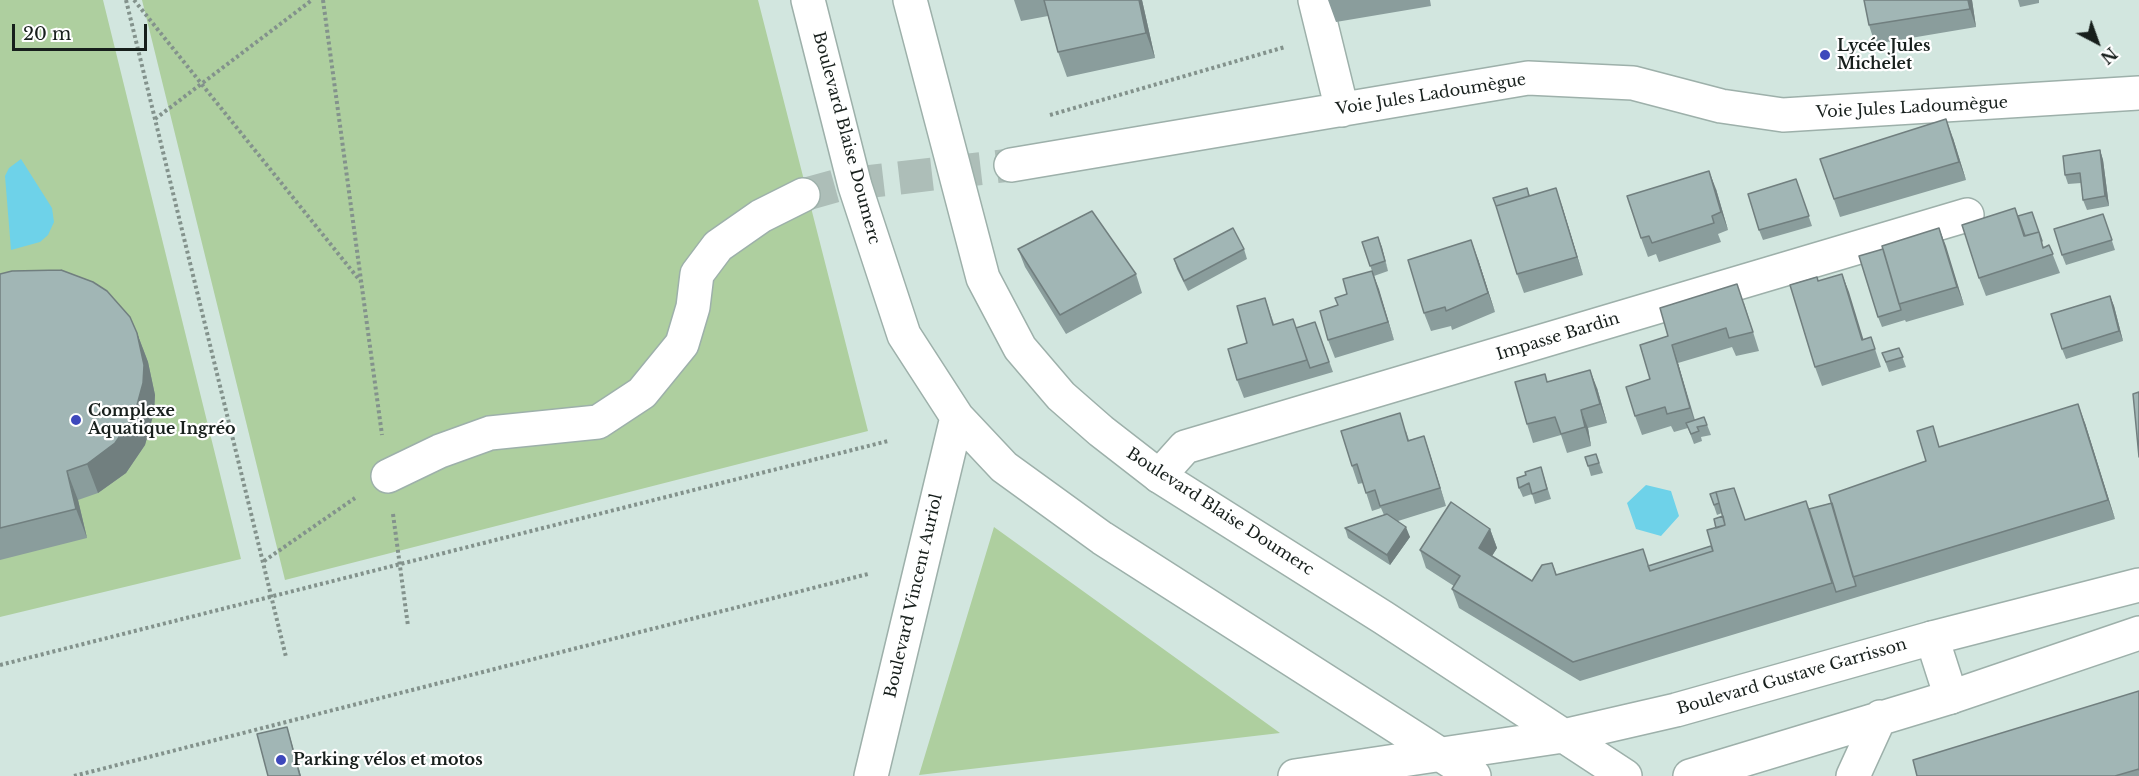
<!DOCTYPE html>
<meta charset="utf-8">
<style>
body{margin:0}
#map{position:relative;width:2139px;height:776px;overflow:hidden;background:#d2e6df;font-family:"Libre Baskerville",serif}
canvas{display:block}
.north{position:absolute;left:2067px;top:12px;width:60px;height:60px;-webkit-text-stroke:4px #fff;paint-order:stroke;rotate:139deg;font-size:16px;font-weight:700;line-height:24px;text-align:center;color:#171f1c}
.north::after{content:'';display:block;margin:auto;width:21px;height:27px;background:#171f1c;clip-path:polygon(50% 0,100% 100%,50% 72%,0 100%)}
.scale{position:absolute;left:12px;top:24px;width:135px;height:27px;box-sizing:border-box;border:3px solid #171f1c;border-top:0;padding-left:8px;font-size:18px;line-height:21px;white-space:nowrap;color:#171f1c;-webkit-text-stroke:4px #fff;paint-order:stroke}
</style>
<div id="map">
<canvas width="2139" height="776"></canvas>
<div class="north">N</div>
<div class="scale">20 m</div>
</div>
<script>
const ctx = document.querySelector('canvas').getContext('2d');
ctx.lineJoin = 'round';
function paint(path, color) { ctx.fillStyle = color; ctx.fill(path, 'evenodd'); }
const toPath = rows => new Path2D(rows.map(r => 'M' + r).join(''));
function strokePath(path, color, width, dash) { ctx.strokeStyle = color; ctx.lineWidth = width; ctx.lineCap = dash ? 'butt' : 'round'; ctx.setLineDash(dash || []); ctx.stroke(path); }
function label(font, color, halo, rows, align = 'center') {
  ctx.font = font + ' "Libre Baskerville",serif'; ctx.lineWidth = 4.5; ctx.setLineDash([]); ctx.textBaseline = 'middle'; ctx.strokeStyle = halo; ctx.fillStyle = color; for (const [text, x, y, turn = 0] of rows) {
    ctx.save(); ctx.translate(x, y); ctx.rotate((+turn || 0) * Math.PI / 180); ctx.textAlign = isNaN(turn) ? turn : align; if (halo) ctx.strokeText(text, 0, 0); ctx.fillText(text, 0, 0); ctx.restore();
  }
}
paint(toPath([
 [0,0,103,0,241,559,0,617],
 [142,0,758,0,868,431,285,580],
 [994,527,1280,733,919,775]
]), '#aecf9f');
paint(toPath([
 [21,159,52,208,54,222,48,235,40,242,11,250,5,176,9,168],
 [1646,485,1671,491,1679,516,1661,536,1636,529,1627,503]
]), '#6ed2e9');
strokePath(toPath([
 [803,195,839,185,1011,165]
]), '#adbeb8', 33, [33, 16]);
const minor = toPath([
 [1315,0,1342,110],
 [1011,165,1528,78,1633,83,1721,106,1783,115,2139,93],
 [388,476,440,451,490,433,598,422,642,393,682,344,693,307,697,274,718,246,761,216,803,195],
 [1159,476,1185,447,1967,215],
 [1932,638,1951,697]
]);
const major = toPath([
 [808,0,855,186,904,335,957,417,1004,467,1102,538,1474,776],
 [910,0,983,278,1020,348,1061,396,1101,431,1159,476,1384,618,1625,776],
 [871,776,957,417],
 [1295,776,1563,736,1676,710,1932,638,2139,585],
 [1690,776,1951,697,2139,633],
 [1853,776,1880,717]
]);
strokePath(minor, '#9db0aa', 36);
strokePath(major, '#9db0aa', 36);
strokePath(toPath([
 [126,0,286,657],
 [134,0,361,282],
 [323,0,382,435],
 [1050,115,1285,47],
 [155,119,312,0],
 [393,514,408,626],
 [264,561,355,498],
 [0,665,888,441],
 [74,776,868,574]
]), '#83928c', 4, [3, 3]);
strokePath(minor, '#fff', 33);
strokePath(major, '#fff', 33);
paint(toPath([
 [1014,0,1142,0,1155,58,1067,77,1058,52,1048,16,1021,21],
 [1328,0,1430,0,1431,6,1336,22],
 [1864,0,1972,0,1976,27,1875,44,1869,25],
 [2018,0,2039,0,2039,3,2020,7],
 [1953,138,1966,180,1840,217,1820,159],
 [2100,150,2103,160,2109,206,2087,210,2083,200,2081,183,2068,184,2065,175],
 [1796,179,1812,226,1763,240,1759,230],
 [1527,188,1530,196,1562,206,1583,275,1524,293,1517,274],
 [1716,189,1728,230,1718,234,1721,242,1659,262,1656,254,1648,257,1641,238],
 [2103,214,2115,250,2066,265,2062,255],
 [2018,216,2044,247,2049,245,2060,273,1986,296,1979,278],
 [1939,228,1964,305,1906,322,1905,320,1882,327,1878,317,1883,249],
 [1378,237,1388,271,1374,276,1394,340,1335,358,1328,340,1338,305,1347,294,1372,271,1362,242],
 [1018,249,1136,274,1142,293,1066,334,1025,267],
 [1244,249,1247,259,1188,291,1177,269,1174,259],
 [1478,259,1495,312,1452,330,1451,326,1431,331,1424,313],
 [0,274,137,333,148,362,155,395,154,412,145,445,126,473,98,493,78,500,87,538,0,560],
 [1842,274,1863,340,1871,337,1881,367,1822,386,1815,367],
 [2110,296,2114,306,2123,341,2066,359,2062,349],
 [1265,298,1274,324,1296,328,1315,322,1333,372,1244,398,1237,380,1247,343],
 [1744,303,1759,351,1736,356,1732,347,1678,363,1695,420,1704,417,1711,435,1701,437,1702,441,1694,444,1688,428,1674,432,1671,426,1642,435,1635,416,1668,336],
 [1899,348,1906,367,1889,372,1882,353],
 [1548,381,1597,388,1607,423,1588,428,1591,446,1567,453,1561,435,1533,443,1527,424],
 [2085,423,2115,519,1580,681,1459,608,1452,589,1454,586,1426,568,1420,550,1490,529,1497,548,1492,556,1532,581,1552,563,1557,575,1649,566,1711,546,1716,528,1723,516,1722,513,1717,515,1710,494,1745,520,1809,509,1832,503,1926,461,1940,446],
 [1406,431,1409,440,1424,436,1446,506,1398,521,1410,537,1390,565,1348,538,1345,528,1384,515,1381,508,1372,511,1363,483,1358,484,1352,466],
 [1596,454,1603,473,1591,476,1588,466],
 [1541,467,1551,499,1535,504,1532,494,1523,497,1519,488],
 [2139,691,2139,776,1917,776]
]), '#8a9d9c');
paint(toPath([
 [1139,0,1142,0,1155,58,1146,33],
 [1968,0,1972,0,1976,27,1970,9],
 [1946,119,1953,138,1966,180,1959,162],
 [2100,150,2103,160,2109,206,2105,196],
 [1709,171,1716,189,1728,230,1721,212],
 [1556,188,1562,206,1583,275,1577,257],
 [1939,228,1946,246,1964,305,1957,287],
 [1378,237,1382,247,1388,271,1385,261],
 [1471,240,1478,259,1495,312,1488,293],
 [1372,271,1379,289,1394,340,1388,322],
 [1842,274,1849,292,1867,351,1862,340],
 [2110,296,2114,306,2123,341,2119,331],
 [137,333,148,362,155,395,154,412,145,445,126,473,98,493,87,464],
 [1672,345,1678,363,1696,426,1690,408],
 [1590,370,1597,388,1607,423,1600,404],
 [2078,404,2085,423,2115,519,2108,500],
 [1581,410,1588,428,1591,446,1585,427],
 [1424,436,1430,454,1446,506,1440,488],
 [67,471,78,500,87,538,76,509],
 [1406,527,1410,537,1390,565,1387,555],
 [1490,529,1497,548,1485,567,1479,548],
 [287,727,290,737,301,776,300,776]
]), '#717f7f');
const building = toPath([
 [1044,0,1139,0,1146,33,1058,52,1044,0],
 [1864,0,1968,0,1970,9,1869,25,1864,0],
 [1946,119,1959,162,1834,199,1820,159,1946,119],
 [2100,150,2105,196,2083,200,2080,173,2065,175,2063,156,2100,150],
 [1709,171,1721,212,1712,216,1714,223,1652,243,1649,236,1641,238,1627,196,1709,171],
 [1796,179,1809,216,1759,230,1748,194,1796,179],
 [1527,188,1529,196,1496,206,1493,198,1527,188],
 [1556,188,1577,257,1517,274,1496,206,1556,188],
 [2015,208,2024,236,2039,232,2043,248,2049,245,2053,254,1979,278,1962,225,2015,208],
 [1092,211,1136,274,1060,315,1018,249,1092,211],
 [2032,212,2042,241,2039,232,2025,236,2018,216,2032,212],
 [2103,214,2112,240,2062,255,2054,229,2103,214],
 [1233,228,1244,249,1184,281,1174,259,1233,228],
 [1939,228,1957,287,1899,304,1882,246,1939,228],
 [1378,237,1385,261,1370,266,1362,242,1378,237],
 [1471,240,1488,293,1446,311,1445,307,1424,313,1408,260,1471,240],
 [1883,249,1901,310,1878,317,1859,256,1883,249],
 [61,270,93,282,107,291,130,317,137,333,144,365,143,383,134,416,115,443,87,464,67,471,76,509,0,528,0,274,12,271,61,270],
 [1372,271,1388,322,1328,340,1320,311,1338,305,1335,298,1347,294,1343,279,1372,271],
 [1842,274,1862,340,1871,337,1875,349,1815,367,1790,285,1817,277,1818,281,1842,274],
 [1737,284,1753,332,1729,338,1726,328,1672,345,1690,408,1667,414,1665,407,1635,416,1626,387,1650,379,1640,345,1668,336,1660,308,1737,284],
 [2110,296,2119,331,2062,349,2051,314,2110,296],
 [1265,298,1273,325,1293,319,1307,360,1237,380,1228,349,1247,343,1237,306,1265,298],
 [1315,322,1329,362,1310,368,1296,328,1315,322],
 [1899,348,1903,357,1886,362,1882,353,1899,348],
 [1590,370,1600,404,1581,410,1585,427,1561,434,1555,417,1527,424,1515,382,1545,374,1547,382,1590,370],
 [2139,392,2139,457,2133,394,2139,392],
 [2078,404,2108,500,1853,577,1829,495,1926,461,1917,431,1933,426,1939,447,2078,404],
 [1400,413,1408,441,1424,436,1440,488,1380,506,1375,490,1366,493,1357,464,1352,466,1341,431,1400,413],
 [1704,417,1707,425,1697,427,1699,431,1691,434,1686,423,1704,417],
 [1596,454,1599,463,1588,466,1585,457,1596,454],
 [1541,467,1547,489,1532,494,1529,483,1519,488,1517,478,1526,475,1525,472,1541,467],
 [1734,488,1745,520,1806,501,1832,583,1573,662,1452,589,1460,576,1420,550,1451,502,1490,529,1479,548,1532,581,1542,565,1552,563,1556,575,1643,549,1650,571,1713,551,1707,530,1725,525,1716,492,1734,488],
 [1716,492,1719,503,1714,505,1710,494,1716,492],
 [1832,503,1856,586,1836,592,1809,509,1832,503],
 [1387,514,1406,527,1387,555,1345,528,1387,514],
 [1723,516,1725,525,1716,528,1714,519,1723,516],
 [1711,546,1713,551,1650,571,1648,566,1711,546],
 [2139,691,2139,770,2139,769,2115,776,1917,776,1913,760,2139,691],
 [287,727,300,776,268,776,257,734,287,727]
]);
paint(building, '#a1b6b5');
strokePath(building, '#717f7f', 1.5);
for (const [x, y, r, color] of [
 [1825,55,6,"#3d48bc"],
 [76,420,6,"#3d48bc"],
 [281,760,6,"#3d48bc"]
]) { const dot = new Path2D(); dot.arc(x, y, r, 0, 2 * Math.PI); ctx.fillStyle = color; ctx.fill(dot); strokePath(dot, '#fff', 2); }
label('bold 16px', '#171f1c', '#fff', [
 ["Lycée Jules",1837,46],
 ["Michelet",1837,64],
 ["Complexe",88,411],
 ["Aquatique Ingréo",88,429],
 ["Parking vélos et motos",293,760]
], 'left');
label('16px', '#171f1c', '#fff', [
 ["Voie Jules Ladoumègue",1431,95,-9],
 ["Voie Jules Ladoumègue",1912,108,-3],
 ["Boulevard Blaise Doumerc",846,138,75],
 ["Impasse Bardin",1558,337,-17],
 ["Boulevard Blaise Doumerc",1220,512,33],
 ["Boulevard Vincent Auriol",914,596,-77],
 ["Boulevard Gustave Garrisson",1792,677,-16]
]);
</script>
